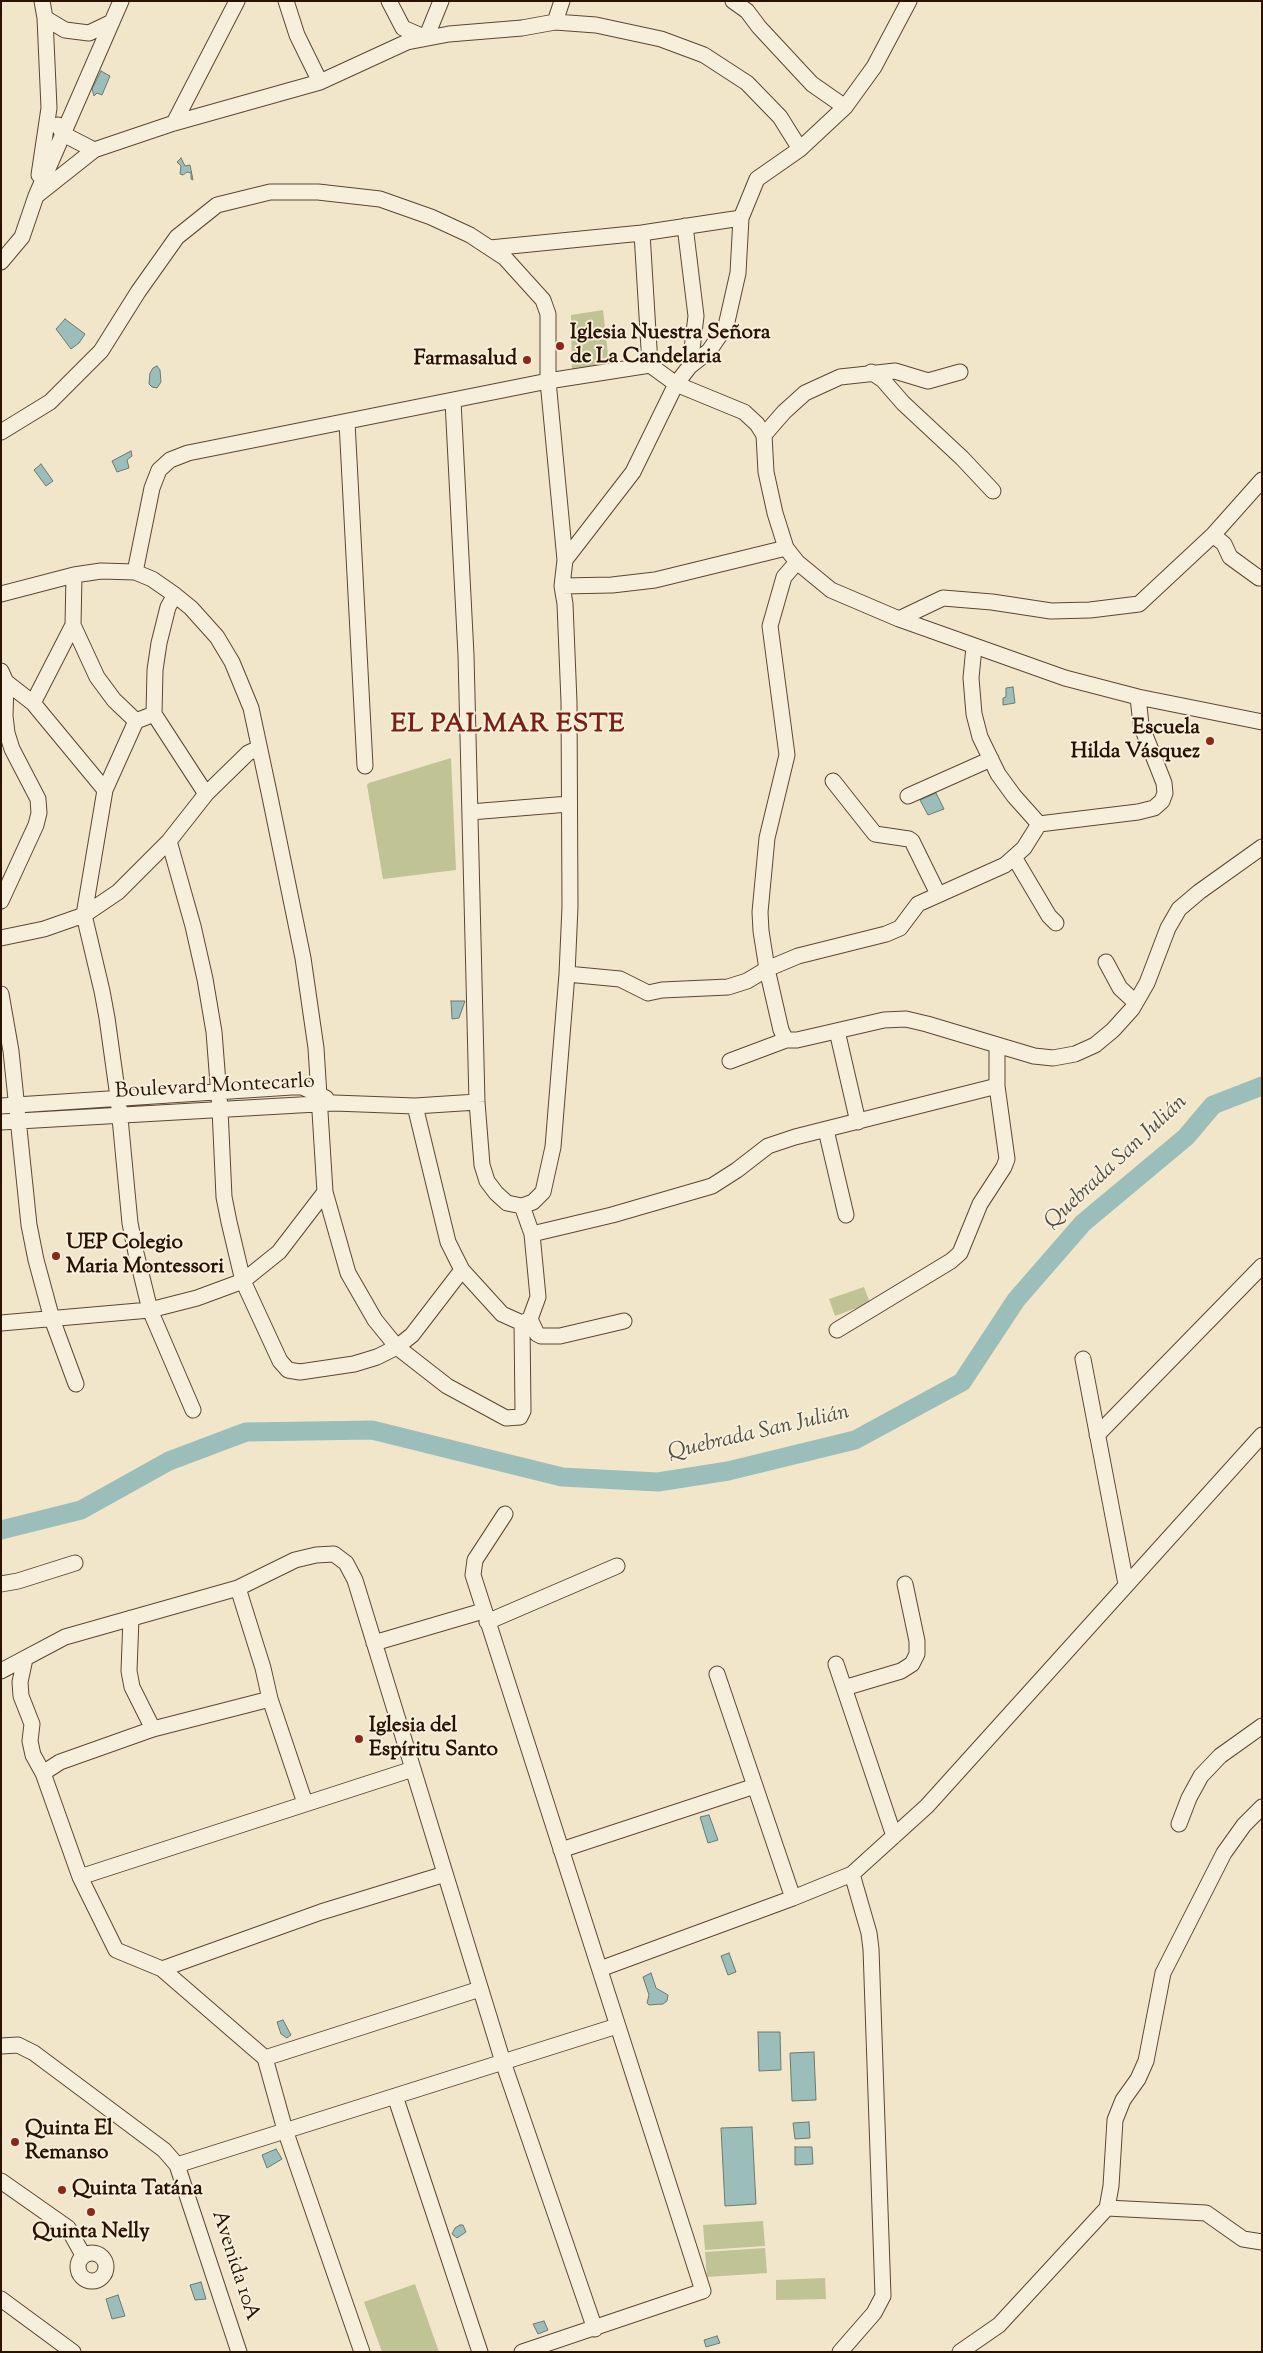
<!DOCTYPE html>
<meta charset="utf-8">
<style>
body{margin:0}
#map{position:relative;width:1263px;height:2353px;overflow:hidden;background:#f1e6c9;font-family:"Sorts Mill Goudy",serif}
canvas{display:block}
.frame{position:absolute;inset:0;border:2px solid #291200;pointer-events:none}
</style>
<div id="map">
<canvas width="1263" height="2353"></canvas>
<div class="frame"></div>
</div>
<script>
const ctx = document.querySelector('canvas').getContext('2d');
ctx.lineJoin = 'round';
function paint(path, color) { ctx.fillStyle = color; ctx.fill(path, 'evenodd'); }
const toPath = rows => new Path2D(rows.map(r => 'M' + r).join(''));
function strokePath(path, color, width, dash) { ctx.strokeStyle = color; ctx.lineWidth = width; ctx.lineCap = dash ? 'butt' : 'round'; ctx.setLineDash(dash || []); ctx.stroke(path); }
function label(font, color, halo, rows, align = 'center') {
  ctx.font = font + ' "Sorts Mill Goudy",serif'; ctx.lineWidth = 4; ctx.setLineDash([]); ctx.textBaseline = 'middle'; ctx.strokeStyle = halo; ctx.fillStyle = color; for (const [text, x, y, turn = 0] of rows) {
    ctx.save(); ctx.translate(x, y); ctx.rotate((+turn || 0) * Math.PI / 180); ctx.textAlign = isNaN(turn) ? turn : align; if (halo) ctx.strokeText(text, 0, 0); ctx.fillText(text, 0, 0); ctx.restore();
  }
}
paint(toPath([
 [603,310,609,363,572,373,571,315],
 [451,758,456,870,383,879,367,785,369,783],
 [864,1287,870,1303,835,1316,829,1299],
 [763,2221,765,2246,705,2250,703,2225],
 [765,2248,767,2273,707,2277,705,2252],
 [825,2278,826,2299,776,2300,776,2280],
 [415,2284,439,2352,382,2352,364,2302]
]), '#c0c393');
const water = toPath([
 [101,71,110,76,102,95,97,93,94,96,92,89,101,71],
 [181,158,185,166,190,165,193,180,191,179,191,173,187,172,183,175,180,174,181,166,177,162,181,158],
 [65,319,85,334,79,343,71,349,56,329,65,319],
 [157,366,160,370,161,382,157,388,152,387,149,384,150,373,153,368,157,366],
 [131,451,132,456,127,460,129,468,117,472,112,461,131,451],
 [41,464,53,481,46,486,34,470,41,464],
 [1013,687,1015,703,1003,705,1003,698,1006,697,1006,688,1013,687],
 [936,793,944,809,928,815,920,800,936,793],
 [451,1001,465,1001,459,1018,452,1019,451,1001],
 [709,1815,718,1840,708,1843,700,1817,709,1815],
 [729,1953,736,1972,728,1975,721,1956,729,1953],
 [651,1973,656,1988,668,1995,667,2001,663,2004,649,2005,647,2003,649,1995,643,1977,651,1973],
 [283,2020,291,2035,287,2038,281,2034,277,2022,283,2020],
 [758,2032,780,2032,781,2070,759,2071,758,2032],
 [814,2052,816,2100,792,2101,790,2053,814,2052],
 [809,2122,810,2138,795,2139,793,2123,809,2122],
 [752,2127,756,2204,725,2206,721,2128,752,2127],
 [795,2147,812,2147,813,2164,795,2165,795,2147],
 [276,2149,282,2159,267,2168,262,2155,276,2149],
 [460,2225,463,2225,466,2232,457,2238,452,2234,455,2228,460,2225],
 [201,2282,206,2299,195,2300,190,2285,201,2282],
 [118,2295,125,2316,112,2319,106,2299,118,2295],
 [544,2321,548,2330,538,2334,533,2324,544,2321],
 [717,2336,720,2343,706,2347,704,2340,717,2336]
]);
paint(water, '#9bbeba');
strokePath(water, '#6d7970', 1);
strokePath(toPath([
 [1,1530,81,1510,169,1461,246,1432,372,1430,562,1477,658,1482,728,1471,855,1440,962,1382,1016,1300,1083,1223,1186,1137,1213,1105,1262,1086]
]), '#9bbeba', 19);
const minor = toPath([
 [286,1,297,35,320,82],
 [389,1,403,28,426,38],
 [733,1,747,11,759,27,812,84,845,107],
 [45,18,65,30,89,33,112,22],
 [555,22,562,1],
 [426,38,441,1],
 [174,123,237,1],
 [58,125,63,134,94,150],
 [39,175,49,108,45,18,42,1],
 [36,196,94,150,174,123,320,82,407,42,449,34,522,28,555,22,596,25,661,39,704,55,747,83,780,117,800,149],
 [685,226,696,316,690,366],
 [642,233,650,365,676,384,744,412,757,424,764,435,766,472,775,513,786,548,797,562,831,590,899,619,1065,678,1138,697,1262,722],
 [490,248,642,233,741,218],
 [1,262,22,237,36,196,121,1],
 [871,372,883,380,903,403,962,458,993,491],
 [347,422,365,766],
 [1,432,50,402,101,351,138,292,177,237,217,205,270,192,318,192,380,199,431,217,470,235,505,258,543,300,548,314,548,381,565,560,562,586,565,604,569,702,570,907,567,974,553,1147,543,1192,533,1202,522,1206,507,1203,496,1193,487,1181,482,1165,477,1102,466,655,453,401],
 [764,435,784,412,805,393,840,377,895,371,928,381,960,372],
 [1213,535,1224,544,1230,557,1259,578],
 [565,560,633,472,676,384,690,366,709,351,726,326,738,273,741,218,757,179,800,149,845,107,874,67,909,1],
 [135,572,152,488,159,470,170,460,188,453,548,381,650,365],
 [562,586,612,585,655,580,786,548],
 [1,594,74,575,101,571,135,572,152,579,175,595,191,608,217,637,232,662,251,708,270,797,303,958,316,1048,325,1192,348,1273,375,1320,397,1347,447,1386,506,1418,520,1417,523,1411,522,1323],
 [175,595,168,607,159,643,155,670,154,714,206,794],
 [899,619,943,598,992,602,1051,611,1090,610,1139,604,1213,535,1262,480],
 [73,625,97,677,114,700,136,721],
 [974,647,971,678,974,714,980,737,998,774,1014,796,1039,824],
 [1,671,6,682,5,716,7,733,12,749,38,799,39,813,36,825,1,901],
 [6,682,33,703,105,790],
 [33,703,73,625,74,575],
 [154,714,136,721,105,790,84,915,102,991,107,1018,118,1097,130,1223,136,1253,150,1310,193,1410],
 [833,781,875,834,909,839,912,841,938,894],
 [908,796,991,759],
 [470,812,569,804],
 [169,841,193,926,205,979,214,1032,220,1109,224,1197,229,1222,243,1281,280,1361,288,1370,300,1372,354,1364,377,1357,397,1347,412,1335,462,1270],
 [1014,857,1049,916,1056,923],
 [1,938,44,929,84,915,118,892,169,841,206,794,248,753,259,748],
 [1106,962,1120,988,1135,1002],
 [567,974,620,979,648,993,662,990,728,987,747,981,767,969,798,956,886,934,900,928,918,904,1005,865,1024,848,1039,824,1138,812,1154,808,1162,801,1165,793,1164,783,1141,725,1138,697],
 [1,994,11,1051,29,1225,36,1260,52,1319,76,1384],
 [837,1031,858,1122],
 [786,1040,781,1030,767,969,761,931,760,912,767,838,787,755,770,626,784,577,797,562],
 [730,1061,786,1040,797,1040,884,1020,906,1019,927,1024,1034,1056,1053,1058,1075,1054,1095,1045,1113,1030,1132,1009,1147,983,1168,928,1179,909,1199,892,1262,847],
 [1,1106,292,1087,302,1087,326,1098],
 [415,1106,448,1242,462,1270,502,1314,522,1323,530,1319,538,1297,532,1234,522,1206],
 [1,1122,334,1103,415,1106,477,1102],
 [826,1130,846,1215],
 [532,1234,612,1215,712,1186,737,1170,768,1146,795,1137,997,1086],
 [530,1319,537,1334,541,1336,560,1336,624,1321],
 [1,1323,150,1310,197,1298,243,1281,279,1252,325,1192],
 [837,1330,951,1261,960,1253,980,1204,1004,1167,1007,1159,997,1086,997,1046],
 [1083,1359,1126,1584],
 [1097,1435,1262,1266],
 [505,1514,475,1560,473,1575,703,2291,522,2352],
 [1,1584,18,1581,75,1563],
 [238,1588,263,1668,270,1699,305,1803],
 [131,1618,129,1671,132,1687,153,1729],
 [487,1622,617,1566],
 [374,1643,483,1611],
 [25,1659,20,1682,21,1696,32,1724,30,1741,33,1755,43,1773],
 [836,1664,894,1836],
 [1,1671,65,1637,238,1588,295,1560,316,1555,334,1554,346,1563,355,1580,503,2062,595,2329],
 [717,1674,793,1898],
 [844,1688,901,1671,912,1664,917,1654,917,1641,905,1584],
 [270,1699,153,1729,60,1762,43,1773,80,1877,116,1950,162,1969,265,2058,285,2130,362,2352],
 [1179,1824,1189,1798,1201,1776,1220,1756,1262,1726],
 [561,1850,755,1786],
 [80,1877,413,1769],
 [162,1969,321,1912,445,1874],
 [600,1969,793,1898,852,1874,927,1806,1262,1435],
 [1,2046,18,2045,34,2053,164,2150,177,2165,239,2352],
 [265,2058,480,1989],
 [395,2096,480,2352],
 [177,2165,617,2026],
 [1,2181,68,2228,83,2255],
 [1107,2208,1206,2213,1243,2239,1262,2242],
 '78 2267a14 14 0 1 1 28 0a14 14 0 1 1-28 0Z',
 [1,2299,73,2352],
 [840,2352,874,2313,883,2296,871,1949,869,1933,852,1874],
 [960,2352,999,2325,1107,2208,1111,2186,1115,2120,1123,2100,1138,2079,1146,2061,1163,1973,1224,1853,1244,1825,1262,1807]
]);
strokePath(minor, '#5b4732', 17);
strokePath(minor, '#f6efdc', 15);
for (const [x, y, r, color] of [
 [560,346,5,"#8f2418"],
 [527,360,5,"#8f2418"],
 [1210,741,5,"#8f2418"],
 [56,1256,5,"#8f2418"],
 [359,1739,5,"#8f2418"],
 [15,2142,5,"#8f2418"],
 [62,2190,5,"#8f2418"],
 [91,2212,5,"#8f2418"]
]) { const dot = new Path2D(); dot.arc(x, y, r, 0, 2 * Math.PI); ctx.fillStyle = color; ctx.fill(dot); strokePath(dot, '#f6efdc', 2); }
label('bold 21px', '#291200', '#f6efdc', [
 ["Iglesia Nuestra Señora",570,334],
 ["de La Candelaria",570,358],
 ["Farmasalud",517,360,"right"],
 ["Escuela",1200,729,"right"],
 ["Hilda Vásquez",1200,753,"right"],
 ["UEP Colegio",66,1244],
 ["Maria Montessori",66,1268],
 ["Iglesia del",369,1727],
 ["Espíritu Santo",369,1751],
 ["Quinta El",25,2130],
 ["Remanso",25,2154],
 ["Quinta Tatána",72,2190],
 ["Quinta Nelly",91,2233,"center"]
], 'left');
label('21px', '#291200', '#f6efdc', [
 ["Boulevard Montecarlo",215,1088,-3],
 ["Avenida 10A",234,2266,72]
]);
label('italic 22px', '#514e41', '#f6efdc', [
 ["Quebrada San Julián",1117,1163,-43],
 ["Quebrada San Julián",759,1434,-13]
]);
ctx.letterSpacing = '1px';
label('bold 26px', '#7a1f14', '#f6efdc', [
 ["EL PALMAR ESTE",508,727]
]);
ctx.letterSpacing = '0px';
</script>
